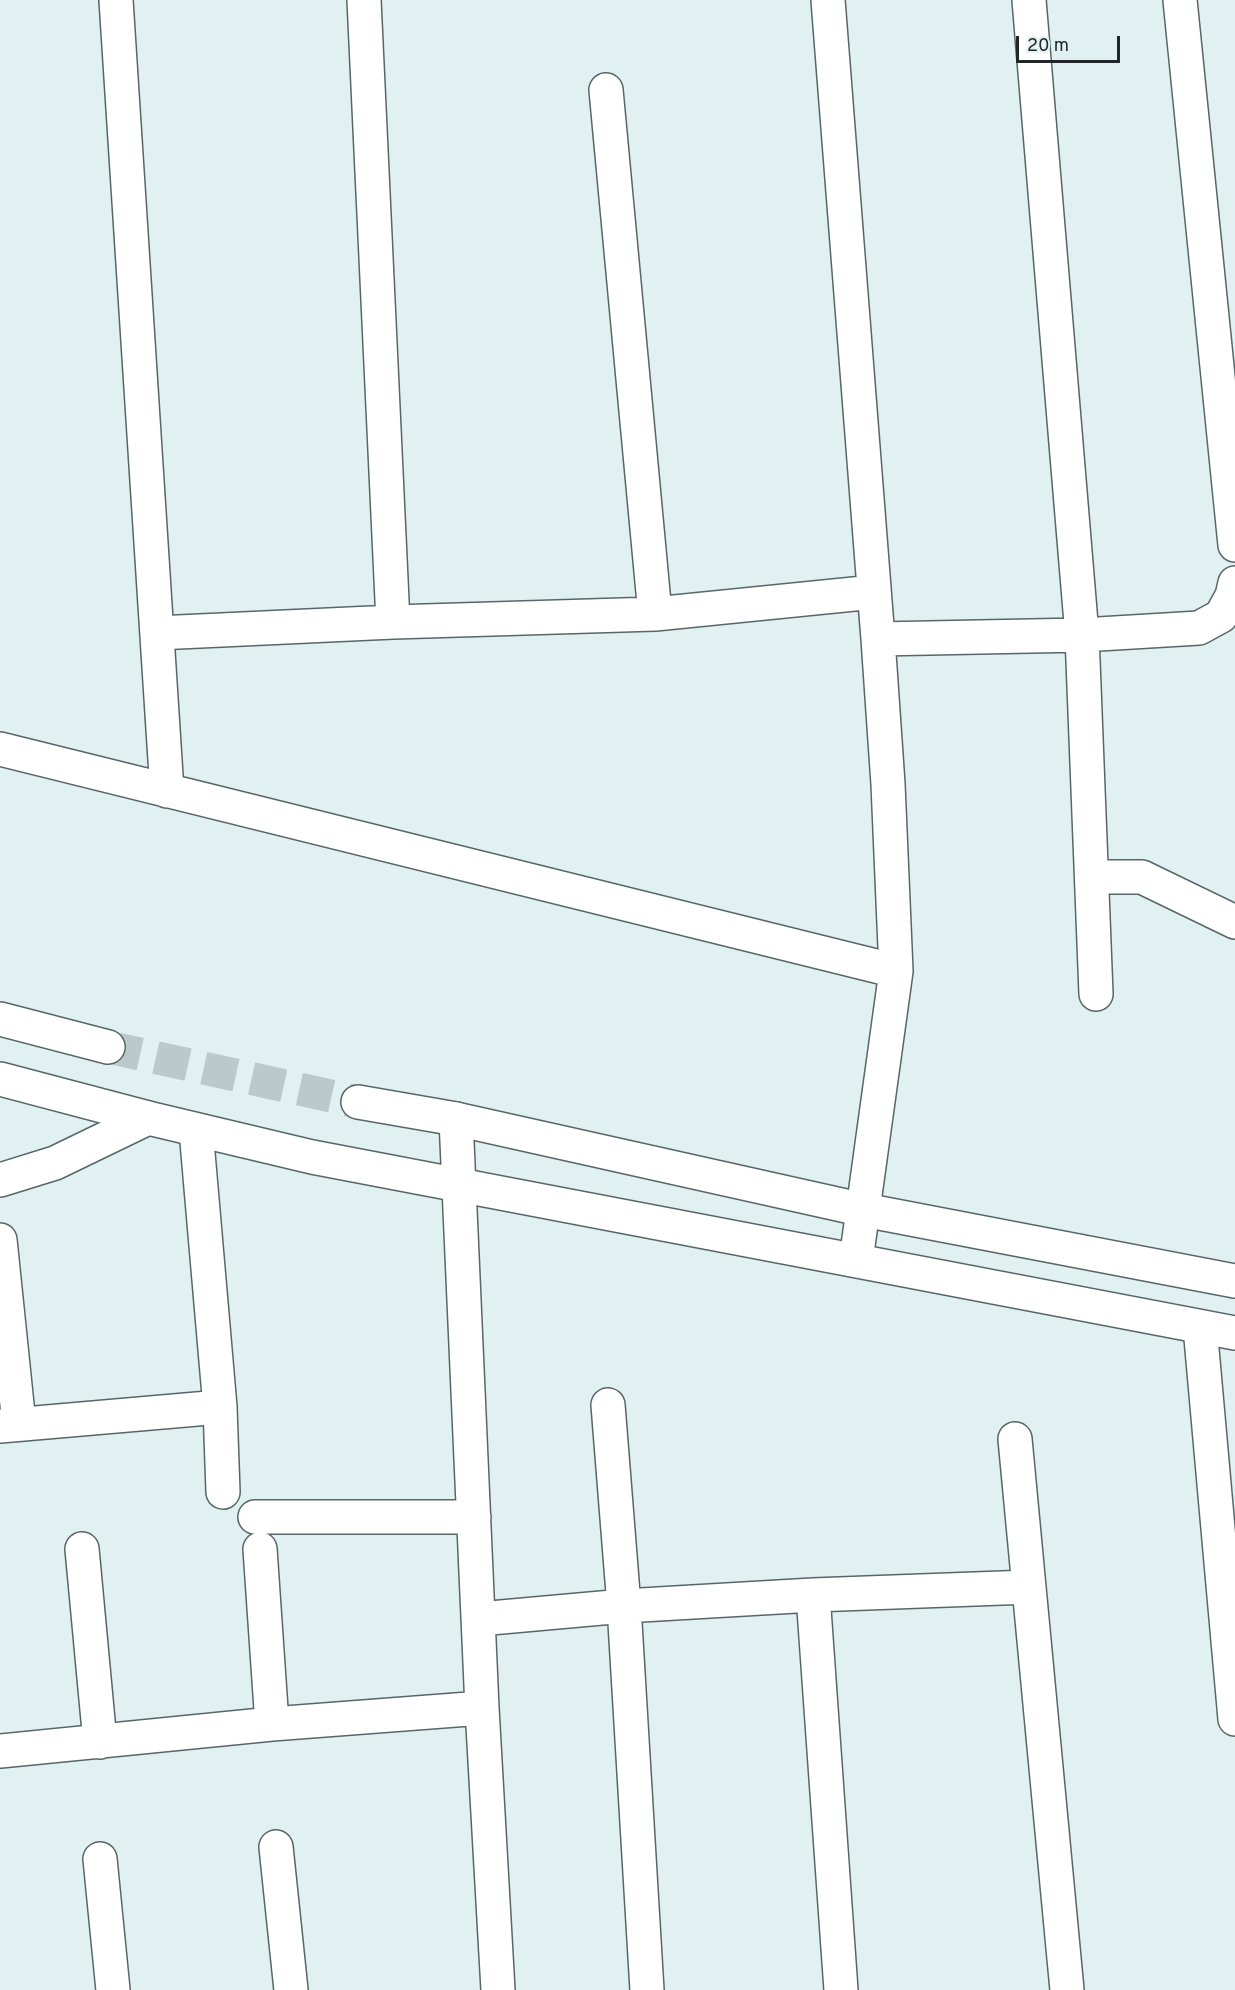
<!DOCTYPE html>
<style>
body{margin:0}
#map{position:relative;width:1235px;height:1990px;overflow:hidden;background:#e1f1f2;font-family:Overpass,sans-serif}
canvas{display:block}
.scale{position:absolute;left:1016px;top:36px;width:104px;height:27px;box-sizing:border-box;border:3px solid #212728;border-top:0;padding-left:8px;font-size:18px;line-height:21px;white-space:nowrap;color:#212728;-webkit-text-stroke:4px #e1f1f2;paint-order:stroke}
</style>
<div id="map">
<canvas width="1235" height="1990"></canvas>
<div class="scale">20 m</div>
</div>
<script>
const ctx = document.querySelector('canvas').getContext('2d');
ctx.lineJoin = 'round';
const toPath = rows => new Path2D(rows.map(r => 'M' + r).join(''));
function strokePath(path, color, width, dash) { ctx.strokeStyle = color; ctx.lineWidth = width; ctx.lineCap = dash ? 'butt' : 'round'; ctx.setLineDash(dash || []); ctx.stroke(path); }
strokePath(toPath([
 [108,1047,358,1102]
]), '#bbc9ca', 33, [33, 16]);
const street = toPath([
 [116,0,167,791],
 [364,0,393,622],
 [828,0,878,639,888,784,896,971,856,1260],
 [1029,0,1082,635,1096,994],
 [1180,0,1235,545],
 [606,90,655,614],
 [157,633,393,622,655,614,874,592],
 [878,639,1082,635,1199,628,1221,616,1232,596,1235,583],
 [0,749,896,971],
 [1092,877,1142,877,1235,922],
 [456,1119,482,1708,498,1990],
 [196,1130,220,1407,223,1492],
 [0,1180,55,1163,148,1118],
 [0,1240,19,1424],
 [1200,1327,1235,1719],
 [608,1405,624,1606,647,1990],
 [0,1426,220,1407],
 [1015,1439,1067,1990],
 [255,1517,474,1517],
 [82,1549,100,1742],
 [260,1549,272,1724],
 [813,1595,841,1990],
 [479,1619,624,1606,813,1595,1029,1587],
 [0,1751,272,1724,482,1708],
 [276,1847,291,1990],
 [100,1859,113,1990]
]);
const secondary = toPath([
 [0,1019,108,1047],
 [0,1079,148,1118,312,1157,1235,1333],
 [358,1102,456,1119,864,1210,1235,1281]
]);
strokePath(street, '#586667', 36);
strokePath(secondary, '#586667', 36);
strokePath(street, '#fff', 33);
strokePath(secondary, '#fff', 33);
</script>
